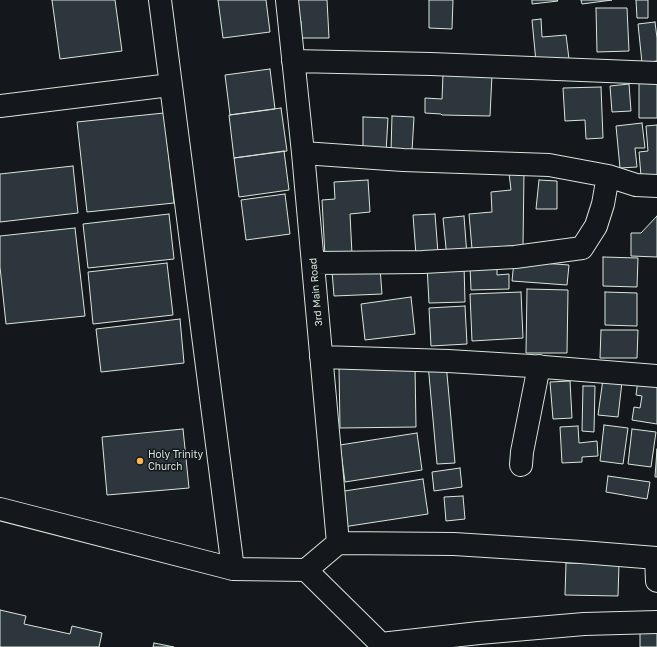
<!DOCTYPE html>
<style>
body{margin:0}
canvas{display:block;background:#14181c}
</style>
<canvas width="657" height="647"></canvas>
<script>
const ctx = document.querySelector('canvas').getContext('2d');
ctx.lineJoin = 'round';
function paint(path, color) { ctx.fillStyle = color; ctx.fill(path, 'evenodd'); }
const toPath = rows => new Path2D(rows.map(r => 'M' + r).join(''));
function strokePath(path, color, width, dash) { ctx.strokeStyle = color; ctx.lineWidth = width; ctx.lineCap = dash ? 'butt' : 'round'; ctx.setLineDash(dash || []); ctx.stroke(path); }
function label(font, color, halo, rows, align = 'center') {
  ctx.font = font + ' "Golos Text",sans-serif'; ctx.lineWidth = 3; ctx.setLineDash([]); ctx.textBaseline = 'middle'; ctx.strokeStyle = halo; ctx.fillStyle = color; for (const [text, x, y, turn = 0] of rows) {
    ctx.save(); ctx.translate(x, y); ctx.rotate((+turn || 0) * Math.PI / 180); ctx.textAlign = isNaN(turn) ? turn : align; if (halo) ctx.strokeText(text, 0, 0); ctx.fillText(text, 0, 0); ctx.restore();
  }
}
const building = toPath([
 [52,0,115,0,122,51,60,59,52,0],
 [218,0,266,0,270,32,223,38,218,0],
 [298,0,327,0,329,38,301,38,301,21,299,21,298,0],
 [429,0,453,0,452,29,429,28,429,0],
 [532,0,557,0,558,1,532,4,532,0],
 [581,0,612,0,582,4,581,0],
 [636,0,648,0,648,18,637,18,636,0],
 [596,8,627,8,629,51,597,52,596,8],
 [541,19,542,37,566,35,569,59,536,62,532,20,541,19],
 [655,22,657,38,657,61,642,63,638,24,655,22],
 [270,69,275,109,230,115,225,75,270,69],
 [443,74,492,75,490,116,442,115,441,114,425,113,425,98,442,99,443,74],
 [657,82,657,118,639,118,639,83,657,82],
 [629,84,631,111,612,112,610,86,629,84],
 [601,87,603,138,586,139,585,120,565,121,563,88,601,87],
 [281,108,287,151,234,158,229,115,281,108],
 [164,113,174,203,87,212,77,122,164,113],
 [392,116,414,117,412,151,391,151,392,116],
 [363,117,388,118,386,152,363,151,363,117],
 [642,123,645,148,635,148,637,167,620,168,616,126,642,123],
 [657,125,657,175,641,176,639,152,648,151,646,126,657,125],
 [284,151,289,190,239,197,234,158,284,151],
 [73,166,78,213,0,222,0,174,73,166],
 [524,172,523,245,472,249,469,214,492,212,491,192,511,190,509,173,524,172],
 [368,180,370,212,350,214,352,254,325,256,322,200,335,199,334,182,368,180],
 [539,180,557,181,557,209,536,209,539,180],
 [285,194,290,234,246,240,241,200,285,194],
 [169,214,174,259,88,268,83,224,169,214],
 [435,214,438,253,416,255,413,215,435,214],
 [464,216,467,256,447,258,443,218,464,216],
 [657,216,657,257,631,256,631,233,641,233,657,216],
 [75,228,85,316,6,324,0,267,0,236,75,228],
 [603,257,638,258,637,287,603,286,603,257],
 [514,261,569,265,567,285,512,281,514,261],
 [167,263,173,315,93,324,88,272,167,263],
 [464,265,465,302,429,303,427,266,464,265],
 [497,265,497,275,509,274,509,289,471,290,470,266,497,265],
 [380,268,382,294,334,296,332,271,380,268],
 [527,289,568,290,567,353,526,353,527,289],
 [521,292,523,338,472,341,470,294,521,292],
 [605,292,637,293,637,326,605,325,605,292],
 [411,297,415,334,365,340,361,304,411,297],
 [465,306,467,344,431,346,429,308,465,306],
 [180,319,184,363,101,372,96,329,180,319],
 [601,330,638,330,637,358,600,358,601,330],
 [446,363,455,463,437,464,428,364,446,363],
 [415,366,416,427,340,428,339,367,415,366],
 [603,379,622,382,618,417,598,415,603,379],
 [638,380,657,383,657,424,632,420,634,407,640,408,642,396,636,395,638,380],
 [570,381,572,418,553,419,550,382,570,381],
 [583,386,595,386,594,432,582,431,583,386],
 [604,425,628,428,623,464,600,461,604,425],
 [578,426,579,443,597,441,598,456,582,457,582,462,562,463,560,427,578,426],
 [183,429,189,488,107,495,102,437,183,429],
 [632,429,656,432,651,467,628,464,632,429],
 [417,433,422,470,345,482,340,445,417,433],
 [657,449,657,477,655,477,657,449],
 [460,468,462,487,434,491,432,472,460,468],
 [608,476,650,482,647,499,606,492,608,476],
 [423,479,428,514,343,527,338,492,423,479],
 [463,496,465,519,446,521,444,497,463,496],
 [566,563,619,564,618,596,565,595,566,563],
 [0,610,26,616,24,624,70,634,72,626,102,633,99,647,0,647,0,610],
 [640,630,657,630,657,647,640,647,640,630],
 [154,643,174,647,153,647,154,643]
]);
paint(building, '#2c363c');
strokePath(building, '#d8e6dc', 1);
const minor = toPath([
 [160,0,233,569],
 [287,0,303,153,338,543,306,570],
 [293,61,431,64,657,73],
 [0,106,170,85],
 [303,153,403,160,549,165,608,176,636,185,657,186],
 [313,263,423,262,515,257,582,248,596,226,603,204,608,176],
 [321,357,448,361,531,366,657,376],
 [521,465,522,452,539,366],
 [0,509,233,569,306,570,381,644,382,647],
 [338,543,454,544,581,552,657,558],
 [656,558,657,581],
 [381,644,479,633,584,624,657,622]
]);
strokePath(minor, '#d8e6dc', 24);
strokePath(minor, '#14181c', 22);
for (const [x, y, r, color] of [
 [140,461,4,"#ffb74d"]
]) { const dot = new Path2D(); dot.arc(x, y, r, 0, 2 * Math.PI); ctx.fillStyle = color; ctx.fill(dot); strokePath(dot, '#14181c', 1.5); }
label('10px', '#d8e6dc', '#14181c', [
 ["3rd Main Road",316,292,-95]
]);
label('10px', '#d8e6dc', '#14181c', [
 ["Holy Trinity",148,455],
 ["Church",148,467]
], 'left');
</script>
